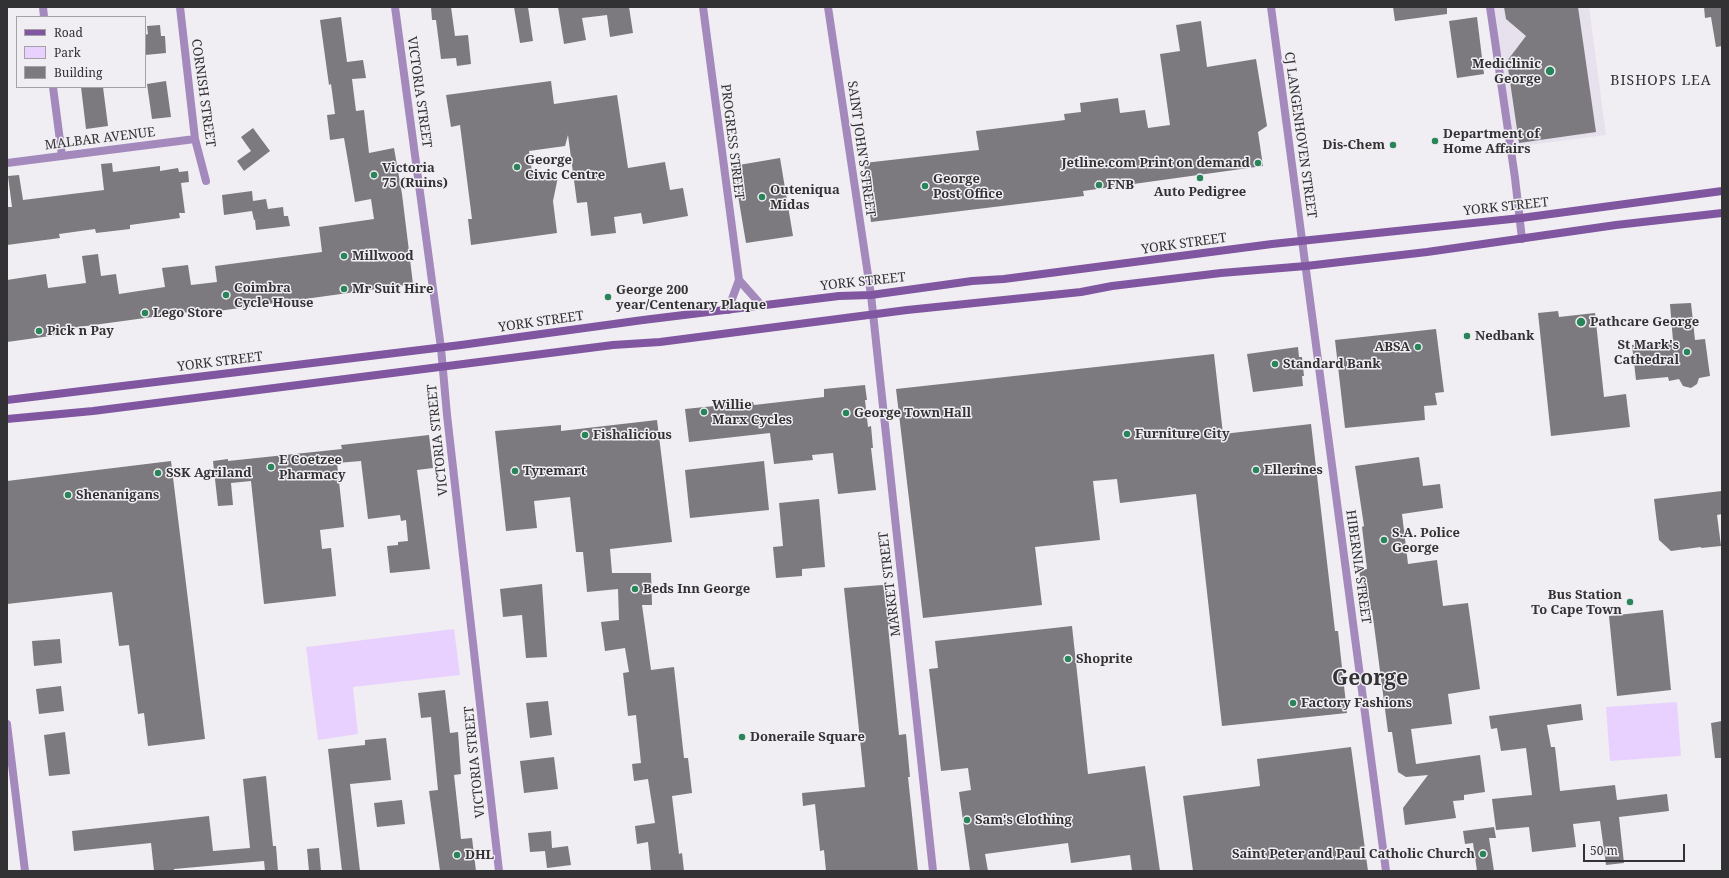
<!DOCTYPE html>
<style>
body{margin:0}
#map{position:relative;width:1729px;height:878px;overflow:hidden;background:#f0eef2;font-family:"Noto Serif",serif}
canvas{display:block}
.frame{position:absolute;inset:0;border:8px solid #323133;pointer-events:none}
.legend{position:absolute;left:16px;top:16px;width:130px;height:72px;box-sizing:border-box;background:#f0eef2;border:1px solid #a4a2a6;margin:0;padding:5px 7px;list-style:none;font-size:12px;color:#323133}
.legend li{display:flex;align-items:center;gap:8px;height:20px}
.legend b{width:20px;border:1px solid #a4a2a6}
.scale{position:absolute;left:1583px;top:844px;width:102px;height:18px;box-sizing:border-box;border:2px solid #323133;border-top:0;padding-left:5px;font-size:12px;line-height:14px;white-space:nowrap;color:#323133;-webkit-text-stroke:3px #f0eef2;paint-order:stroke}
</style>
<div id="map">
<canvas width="1729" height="878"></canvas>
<div class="frame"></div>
<ul class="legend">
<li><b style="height:5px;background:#8056a0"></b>Road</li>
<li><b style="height:11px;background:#e9d1ff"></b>Park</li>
<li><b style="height:11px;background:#7c7a7e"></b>Building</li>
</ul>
<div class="scale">50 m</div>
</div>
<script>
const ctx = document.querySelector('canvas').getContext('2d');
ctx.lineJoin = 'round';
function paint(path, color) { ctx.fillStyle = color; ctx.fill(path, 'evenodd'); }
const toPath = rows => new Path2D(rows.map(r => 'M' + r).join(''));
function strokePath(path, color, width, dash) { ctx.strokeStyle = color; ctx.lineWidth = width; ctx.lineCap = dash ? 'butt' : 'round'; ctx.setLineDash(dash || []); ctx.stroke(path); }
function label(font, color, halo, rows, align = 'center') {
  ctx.font = font + ' "Noto Serif",serif'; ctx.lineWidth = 3; ctx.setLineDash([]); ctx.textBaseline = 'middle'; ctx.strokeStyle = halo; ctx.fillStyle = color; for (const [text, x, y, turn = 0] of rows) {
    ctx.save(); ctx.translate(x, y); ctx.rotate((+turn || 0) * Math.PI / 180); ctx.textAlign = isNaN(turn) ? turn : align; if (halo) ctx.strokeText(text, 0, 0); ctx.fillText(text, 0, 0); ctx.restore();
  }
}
paint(toPath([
 [1494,7,1589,7,1606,135,1513,147]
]), '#e7e1ed');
paint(toPath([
 [454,629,460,675,353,687,358,734,318,740,306,647],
 [1677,702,1681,756,1610,761,1606,707]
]), '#e9d1ff');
paint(toPath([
 [431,7,451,7,455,36,468,35,471,64,457,66,456,58,441,59,436,20,432,20],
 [514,7,528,7,533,41,520,43],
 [558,7,629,7,633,33,610,37,607,15,582,18,586,40,564,44],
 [1393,7,1447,7,1447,14,1395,21],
 [1504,7,1578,7,1596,132,1519,143,1507,61,1526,36,1506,19],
 [1704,7,1722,7,1722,46,1716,47,1711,17,1705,18],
 [341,17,347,62,363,60,366,78,352,79,356,111,364,110,369,153,394,148,402,194,413,284,211,312,211,309,57,330,57,335,7,342,7,280,46,274,48,288,86,283,82,256,98,254,101,276,116,274,119,294,165,287,162,268,188,265,191,285,217,282,215,266,322,252,319,227,374,219,371,199,355,202,344,138,330,140,327,115,335,114,331,84,329,85,320,20],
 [1477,17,1484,74,1457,78,1449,21],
 [1201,21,1207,67,1256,59,1267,126,1258,132,1263,166,1083,191,1084,196,871,222,864,163,979,150,976,131,1065,120,1064,114,1081,112,1080,103,1118,98,1120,113,1145,110,1148,128,1170,125,1160,54,1180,51,1176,25],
 [160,25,161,36,165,36,166,53,145,55,145,35,148,34,147,26],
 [166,81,171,117,152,119,147,84],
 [551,81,554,104,617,95,628,168,665,162,670,190,683,188,688,216,643,224,641,213,614,217,616,233,591,236,587,202,577,203,568,135,565,146,529,151,532,171,558,177,553,201,557,233,471,245,468,219,472,219,460,125,451,127,446,95],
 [81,87,103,87,108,126,86,129],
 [253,128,270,151,244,171,237,161,251,151,241,137],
 [780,158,793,236,746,243,733,166],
 [112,163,113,172,160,166,160,171,178,168,179,172,188,171,189,182,181,183,185,213,179,213,180,218,130,225,130,229,96,233,95,229,59,234,60,238,7,245,7,207,12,207,8,176,19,175,23,200,104,190,101,164],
 [252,191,253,201,266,199,268,209,283,207,284,216,288,216,290,226,256,230,255,220,262,219,254,220,252,211,224,215,222,195],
 [1691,303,1695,340,1705,339,1710,376,1699,378,1697,384,1691,388,1683,386,1679,379,1669,381,1668,377,1636,380,1632,345,1673,341,1670,304],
 [1558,311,1559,317,1595,313,1604,397,1626,394,1630,427,1551,436,1538,313],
 [1436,329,1444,392,1435,393,1437,405,1424,406,1425,420,1345,428,1335,340],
 [1298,347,1299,357,1302,357,1304,376,1302,376,1303,386,1253,392,1247,354],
 [1214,354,1223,434,1311,424,1335,631,1338,631,1347,713,1222,726,1196,494,1120,503,1117,479,1093,481,1100,540,1035,547,1042,605,923,618,896,389],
 [865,385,867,400,865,400,868,427,871,426,873,448,871,448,876,490,838,494,833,453,812,455,813,460,774,464,770,433,689,442,685,409,753,402,754,405,824,397,824,389],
 [657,420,672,542,610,549,612,573,651,573,652,605,642,605,651,670,674,667,684,758,688,758,692,793,672,796,679,854,682,853,684,871,651,871,648,842,637,844,635,826,655,823,651,798,648,779,634,781,632,764,641,763,636,715,628,716,623,673,629,672,625,648,605,651,601,622,619,620,618,589,587,592,583,552,576,552,570,497,534,501,537,528,506,531,495,431,561,425,561,431],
 [429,435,433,468,417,470,430,569,390,573,387,546,398,545,398,542,408,541,406,520,401,521,400,515,368,519,361,461,337,463,344,527,320,530,322,549,331,548,336,596,264,604,251,481,231,483,233,505,218,506,213,461,228,459,228,461,342,449,341,445],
 [1419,457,1423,486,1440,484,1443,508,1402,514,1408,564,1437,560,1443,606,1468,603,1480,689,1448,694,1452,724,1411,729,1416,764,1480,755,1485,792,1464,795,1464,800,1453,801,1456,818,1405,825,1403,808,1428,775,1406,777,1398,772,1392,732,1388,732,1372,610,1365,611,1359,570,1367,569,1362,527,1364,526,1355,466],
 [171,461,205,739,148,746,144,713,138,714,129,645,119,646,112,592,7,604,7,481],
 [764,461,769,510,690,518,685,470],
 [1722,491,1722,514,1717,515,1721,546,1701,548,1701,547,1671,551,1659,540,1654,499],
 [819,499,825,567,802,569,802,576,776,578,773,547,783,546,779,503],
 [542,584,547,657,526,658,522,615,503,617,500,589],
 [882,585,888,588,891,625,888,626,899,735,906,734,910,777,908,777,918,871,826,871,824,850,820,851,815,804,803,806,802,793,865,787,844,588],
 [1663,610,1671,690,1617,696,1609,616],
 [1072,626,1088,774,1145,766,1160,871,1132,871,1130,855,1071,863,1068,843,985,854,988,871,970,871,959,792,971,790,968,768,941,771,929,669,938,668,935,641],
 [60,639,62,663,34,666,32,641],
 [61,686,64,711,39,714,36,689],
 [445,690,450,733,458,732,461,774,454,775,461,839,472,838,476,871,440,871,429,791,438,790,431,717,421,718,418,693],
 [548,701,552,735,530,738,526,703],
 [1581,704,1583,720,1547,725,1551,747,1555,747,1560,791,1615,785,1617,800,1667,794,1669,811,1619,817,1624,863,1606,865,1600,821,1573,824,1576,847,1532,852,1529,827,1496,830,1492,799,1532,795,1526,748,1501,751,1497,728,1491,729,1489,716],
 [1722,721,1722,758,1715,758,1711,723],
 [65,732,70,774,49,776,44,735],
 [386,738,391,780,350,784,360,871,342,871,328,749,365,745,365,740],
 [1351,747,1368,871,1193,871,1183,796,1260,786,1257,759],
 [554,757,558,789,524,793,520,761],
 [266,776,273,846,276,846,278,871,265,871,264,861,174,869,174,871,154,871,151,843,74,851,72,831,209,816,213,851,250,848,243,779],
 [402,800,405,824,377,827,374,803],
 [1494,827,1496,838,1489,838,1494,871,1477,871,1473,843,1465,844,1463,831],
 [551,831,552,848,568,846,571,865,547,868,545,851,530,852,528,833],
 [319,848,321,871,309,871,307,849]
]), '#7c7a7e');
strokePath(toPath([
 [43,7,44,17],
 [180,7,195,139,206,181],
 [395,7,441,348,447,415,499,871],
 [703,7,739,280,728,310],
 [828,7,871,295,933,871],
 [1490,7,1515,178,1522,239],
 [53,87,62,156],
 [7,163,195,139],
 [739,280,762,306]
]), '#a489bc', 8);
strokePath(toPath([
 [1271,7,1386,871],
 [7,724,25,871]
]), '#a489bc', 8);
strokePath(toPath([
 [7,400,461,345,643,320,839,296,871,295,972,281,1004,279,1272,244,1521,218,1722,191],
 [7,419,93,411,613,345,660,342,907,310,1081,292,1112,286,1221,273,1306,266,1427,252,1616,225,1722,213]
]), '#8056a0', 8);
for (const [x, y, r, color] of [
 [1550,71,5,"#2a845a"],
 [1435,141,4,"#2a845a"],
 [1393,145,4,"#2a845a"],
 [1258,163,4,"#2a845a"],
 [517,167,4,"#2a845a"],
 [374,175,4,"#2a845a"],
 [1200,178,4,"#2a845a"],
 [1099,185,4,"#2a845a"],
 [925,186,4,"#2a845a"],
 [762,197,4,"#2a845a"],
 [344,256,4,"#2a845a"],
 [344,289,4,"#2a845a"],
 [226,295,4,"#2a845a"],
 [608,297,4,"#2a845a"],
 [145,313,4,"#2a845a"],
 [1581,322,5,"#2a845a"],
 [39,331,4,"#2a845a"],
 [1467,336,4,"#2a845a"],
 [1418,347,4,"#2a845a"],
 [1687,352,4,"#2a845a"],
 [1275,364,4,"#2a845a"],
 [704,412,4,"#2a845a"],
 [846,413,4,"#2a845a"],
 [1127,434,4,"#2a845a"],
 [585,435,4,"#2a845a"],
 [271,467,4,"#2a845a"],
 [1256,470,4,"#2a845a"],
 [515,471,4,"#2a845a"],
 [158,473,4,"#2a845a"],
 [68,495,4,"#2a845a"],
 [1384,540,4,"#2a845a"],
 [635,589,4,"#2a845a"],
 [1630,602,4,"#2a845a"],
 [1068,659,4,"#2a845a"],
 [1293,703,4,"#2a845a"],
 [742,737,4,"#2a845a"],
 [967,820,4,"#2a845a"],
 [1483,854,4,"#2a845a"],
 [457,855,4,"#2a845a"]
]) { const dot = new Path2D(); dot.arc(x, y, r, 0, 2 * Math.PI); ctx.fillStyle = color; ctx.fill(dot); strokePath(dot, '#f0eef2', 1.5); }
label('bold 13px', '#323133', '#f0eef2', [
 ["Mediclinic",1541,64,"right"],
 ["George",1541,79,"right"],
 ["Department of",1443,134],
 ["Home Affairs",1443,149],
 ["Dis-Chem",1385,145,"right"],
 ["George",525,160],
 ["Civic Centre",525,175],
 ["Jetline.com Print on demand",1250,163,"right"],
 ["Victoria",382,168],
 ["75 (Ruins)",382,183],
 ["George",933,179],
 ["Post Office",933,194],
 ["FNB",1107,185],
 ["Outeniqua",770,190],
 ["Midas",770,205],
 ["Auto Pedigree",1200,192,"center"],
 ["Millwood",352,256],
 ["Coimbra",234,288],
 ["Cycle House",234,303],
 ["Mr Suit Hire",352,289],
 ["George 200",616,290],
 ["year/Centenary Plaque",616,305],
 ["Lego Store",153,313],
 ["Pathcare George",1590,322],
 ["Pick n Pay",47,331],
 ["Nedbank",1475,336],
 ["St Mark's",1679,345,"right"],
 ["Cathedral",1679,360,"right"],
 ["ABSA",1410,347,"right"],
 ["Standard Bank",1283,364],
 ["Willie",712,405],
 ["Marx Cycles",712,420],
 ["George Town Hall",854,413],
 ["Furniture City",1135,434],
 ["Fishalicious",593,435],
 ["E Coetzee",279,460],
 ["Pharmacy",279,475],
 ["Ellerines",1264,470],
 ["Tyremart",523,471],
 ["SSK Agriland",166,473],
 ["Shenanigans",76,495],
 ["S.A. Police",1392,533],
 ["George",1392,548],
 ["Beds Inn George",643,589],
 ["Bus Station",1622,595,"right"],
 ["To Cape Town",1622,610,"right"],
 ["Shoprite",1076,659],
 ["Factory Fashions",1301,703],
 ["Doneraile Square",750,737],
 ["Sam's Clothing",975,820],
 ["Saint Peter and Paul Catholic Church",1475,854,"right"],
 ["DHL",465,855]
], 'left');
label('13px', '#323133', '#f0eef2', [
 ["VICTORIA STREET",419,92,82],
 ["CORNISH STREET",203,93,82],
 ["CJ LANGENHOVEN STREET",1300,135,82],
 ["MALBAR AVENUE",100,139,-7],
 ["PROGRESS STREET",732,142,83],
 ["SAINT JOHN'S STREET",861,149,82],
 ["YORK STREET",1506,207,-6],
 ["YORK STREET",1184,244,-8],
 ["YORK STREET",863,282,-6],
 ["YORK STREET",541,322,-8],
 ["YORK STREET",220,362,-7],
 ["VICTORIA STREET",438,440,-96],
 ["HIBERNIA STREET",1358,567,82],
 ["MARKET STREET",890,584,-97],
 ["VICTORIA STREET",475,762,-96]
]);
ctx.letterSpacing = '1px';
label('14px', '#323133', '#f0eef2', [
 ["BISHOPS LEA",1661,81]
]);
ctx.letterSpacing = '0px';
label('bold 21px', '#323133', '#f0eef2', [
 ["George",1370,679]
]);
</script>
